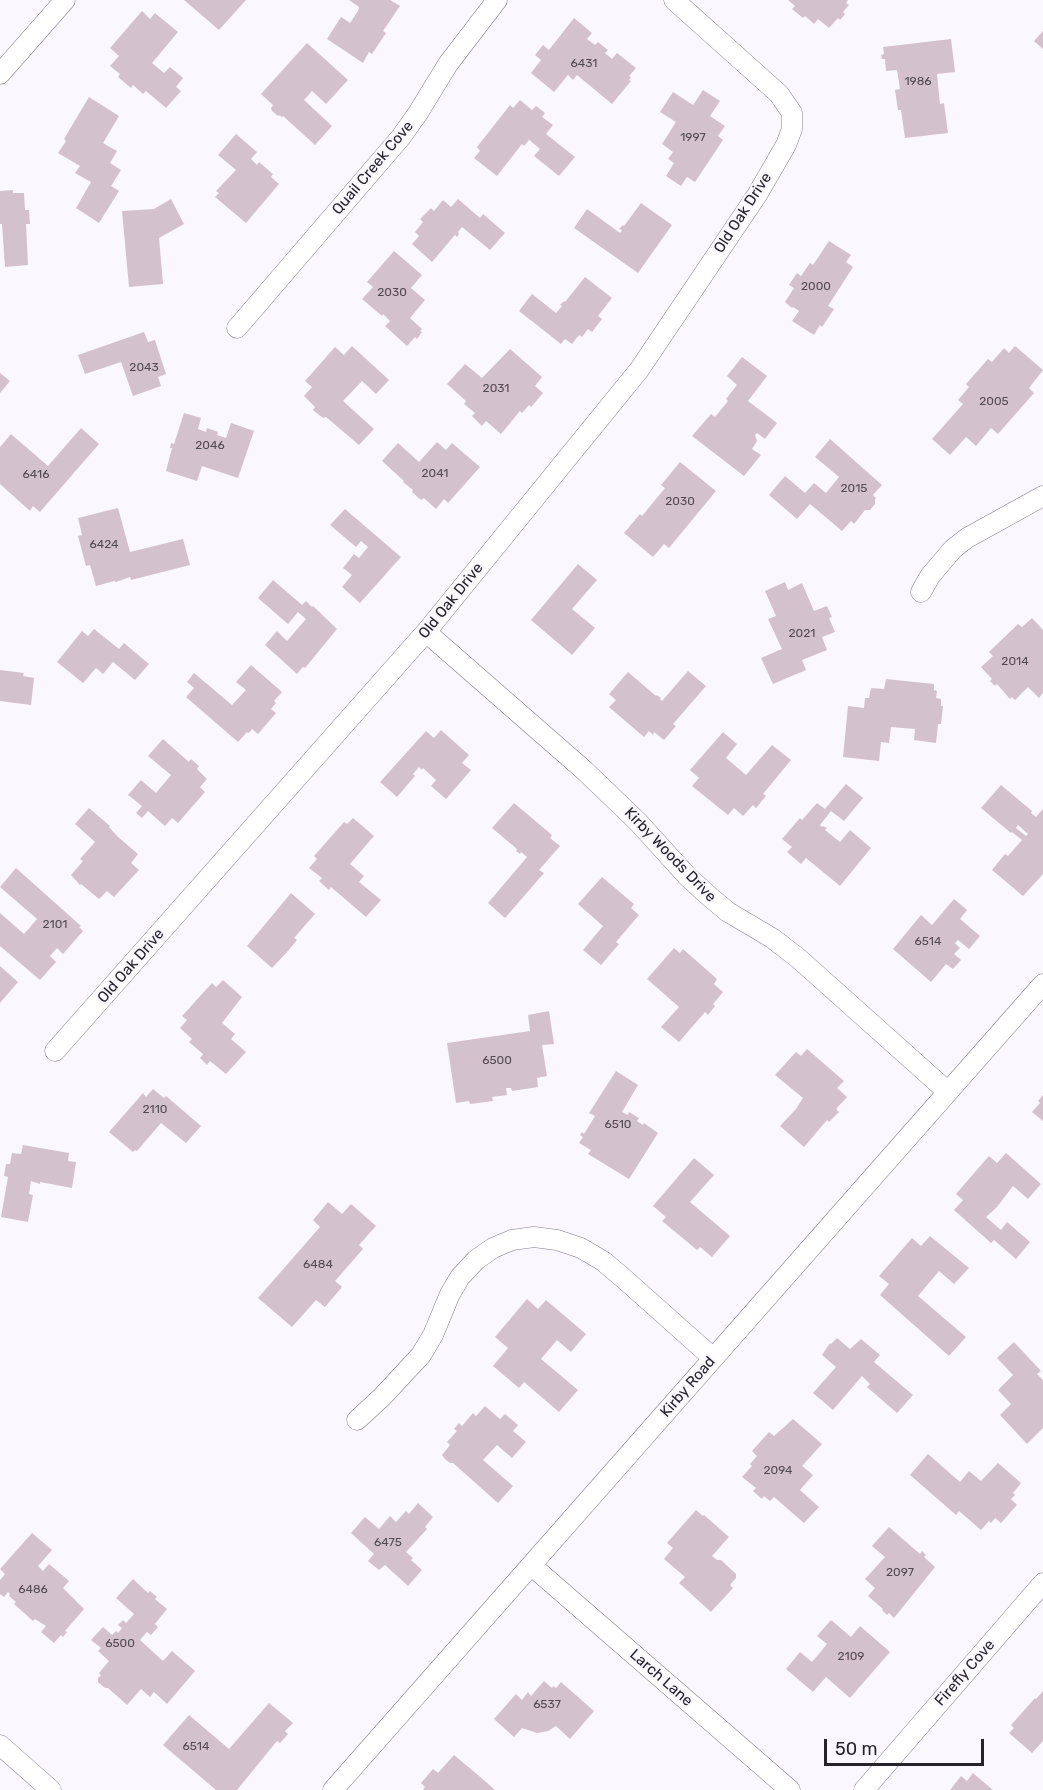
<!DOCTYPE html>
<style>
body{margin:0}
#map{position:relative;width:1043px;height:1790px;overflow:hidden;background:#faf7ff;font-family:Rubik,sans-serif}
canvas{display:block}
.scale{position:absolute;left:824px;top:1739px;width:160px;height:27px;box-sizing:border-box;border:3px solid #26232b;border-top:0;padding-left:8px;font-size:18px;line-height:21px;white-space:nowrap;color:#26232b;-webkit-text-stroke:4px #faf7ff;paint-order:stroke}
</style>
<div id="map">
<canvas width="1043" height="1790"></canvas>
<div class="scale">50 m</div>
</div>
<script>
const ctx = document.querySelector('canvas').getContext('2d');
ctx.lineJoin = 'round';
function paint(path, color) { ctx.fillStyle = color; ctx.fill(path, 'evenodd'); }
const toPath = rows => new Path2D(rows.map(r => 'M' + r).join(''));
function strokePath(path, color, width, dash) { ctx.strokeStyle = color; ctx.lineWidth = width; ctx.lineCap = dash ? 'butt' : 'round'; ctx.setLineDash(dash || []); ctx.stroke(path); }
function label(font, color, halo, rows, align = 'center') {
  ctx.font = font + ' Rubik,sans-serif'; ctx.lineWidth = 4.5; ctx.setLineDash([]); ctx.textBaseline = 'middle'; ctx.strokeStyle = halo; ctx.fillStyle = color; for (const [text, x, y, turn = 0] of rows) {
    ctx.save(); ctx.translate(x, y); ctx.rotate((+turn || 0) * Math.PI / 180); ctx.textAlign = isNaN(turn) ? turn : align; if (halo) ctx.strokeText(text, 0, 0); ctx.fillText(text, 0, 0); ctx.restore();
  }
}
paint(toPath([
 [184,0,246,0,219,30],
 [349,0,390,0,400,6,383,31,386,33,372,54,369,52,363,63,327,39,341,17,350,23,358,11,359,7],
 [788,0,848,0,846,3,849,5,843,12,845,14,840,20,838,18,829,28,818,19,814,24,805,16,803,18,792,9,795,6],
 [142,11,150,19,155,13,178,32,152,63,164,73,170,67,183,78,176,87,181,91,166,108,146,91,143,94,133,85,131,88,118,77,120,74,110,66,119,56,110,48],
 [574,18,592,33,587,39,595,45,598,42,608,50,605,53,612,59,617,53,636,68,629,76,631,77,629,80,631,81,612,104,577,75,573,80,568,75,554,92,531,73,541,60,535,55,543,45,549,50],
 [1043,31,1043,49,1034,41],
 [951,39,955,72,937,74,940,104,944,103,948,133,905,138,901,110,898,110,895,90,900,89,897,70,886,71,885,59,882,59,881,55,884,54,883,47],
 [307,43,348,80,326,104,312,91,304,100,332,126,315,145,283,116,282,117,278,115,278,116,272,111,271,108,273,105,261,94],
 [703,90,720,101,710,116,725,126,718,136,723,140,695,182,687,177,681,186,666,176,674,163,668,159,673,152,662,144,676,122,660,112,673,92,693,105],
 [89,97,119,116,103,143,117,151,110,163,121,170,111,186,119,191,99,223,76,208,91,182,75,173,80,166,58,153,66,141,64,139],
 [520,100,532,110,536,106,545,113,542,117,553,125,546,134,575,157,559,176,534,156,540,149,527,138,529,140,524,146,522,144,497,176,474,158,480,151,477,147,510,105,513,108],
 [236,134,257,152,251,159,257,165,259,162,273,174,271,177,279,184,246,223,215,197,219,193,216,191,236,170,218,155],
 [13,190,13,193,24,193,25,210,29,210,30,224,26,224,28,265,5,267,2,224,0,224,0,191],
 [171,199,184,224,159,238,163,284,129,287,122,211,154,209],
 [458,199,480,218,483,214,505,233,490,250,462,227,458,232,459,234,457,237,455,235,432,262,412,244,419,236,415,232,423,222,420,219,431,208,434,211,443,200,451,207],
 [641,203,672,225,638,273,574,228,587,209,620,233,622,230,619,229,623,225,624,226],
 [829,241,851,255,846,262,853,267,828,306,834,309,822,327,820,325,814,335,792,321,799,311,793,307,792,308,785,302,794,288,789,285,797,273,801,276,810,263,813,265],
 [394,251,422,275,411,288,425,300,410,318,422,329,420,331,422,332,417,339,415,337,407,346,385,326,390,321,383,314,382,316,362,299,373,287,367,282],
 [585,277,612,298,598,316,602,319,592,332,588,329,582,337,579,335,572,344,565,339,561,344,519,311,532,294,556,313,562,306,560,305,564,301,565,302],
 [144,332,148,342,155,340,166,374,158,377,161,386,133,396,121,362,85,374,78,355],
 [352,346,389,380,376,394,362,381,343,401,374,429,359,445,326,417,323,418,313,410,315,407,304,396,312,387,305,381,335,347,344,355],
 [1015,346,1043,370,1029,388,1034,393,998,434,991,428,976,446,966,437,950,455,932,439,963,404,958,400,969,387,966,384,988,359,992,362,1004,348,1009,353],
 [510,349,542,377,535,386,543,393,531,407,529,405,522,413,520,411,501,434,486,421,482,426,472,416,475,413,464,404,466,401,447,384,465,364,482,378],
 [742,357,767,376,748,401,777,423,765,439,757,433,755,435,757,441,752,449,761,455,744,476,692,436,711,414,715,417,728,401,726,399,737,385,727,376],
 [0,373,10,381,0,393],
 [184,413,201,418,198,429,206,432,207,428,218,432,217,435,226,438,231,423,254,431,238,478,202,466,197,481,166,471,172,448,170,448,171,443,174,444],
 [81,428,99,444,40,512,33,506,30,511,0,484,0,447,11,434,48,466],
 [830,439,882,485,873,495,876,498,875,499,875,504,870,510,865,510,854,524,851,521,842,531,810,504,797,519,769,495,785,476,805,493,814,483,826,493,839,477,815,457],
 [437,442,446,450,452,443,480,467,448,503,444,499,436,509,424,498,421,500,412,492,413,490,403,482,404,481,382,461,398,443,419,462],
 [680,462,716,491,669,548,664,544,653,557,624,533,640,514,642,516,665,488,661,485],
 [118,508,130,552,183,539,190,565,131,580,130,577,116,582,114,581,96,586,90,565,86,566,78,536,82,535,78,518],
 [345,509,401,557,360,603,342,587,352,575,343,568,354,554,359,558,368,547,361,541,356,547,330,525],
 [578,564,597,580,572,609,595,628,572,655,531,620],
 [273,580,302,605,306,601,312,607,313,606,337,629,305,668,303,667,297,674,265,645,277,631,287,641,306,619,298,612,288,624,258,598],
 [785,582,788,590,802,583,814,611,827,606,832,617,829,618,835,632,822,637,827,650,802,660,806,670,773,684,761,658,782,649,768,619,776,616,765,591],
 [1032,618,1043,630,1043,693,1039,698,1028,687,1015,700,1012,697,1010,699,997,684,995,686,990,681,992,679,981,667,993,656,989,652,1018,624,1022,627],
 [94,629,119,649,124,643,149,664,135,680,113,662,103,674,96,668,83,683,57,662,82,631,88,636],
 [251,665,282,692,274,701,276,703,271,709,276,713,258,734,252,729,249,733,247,732,238,742,186,697,194,688,187,682,194,673,232,705,246,690,236,682],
 [0,670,24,673,23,676,34,678,31,705,0,701],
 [688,671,706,686,673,724,676,726,664,740,654,732,653,735,649,731,644,737,609,707,616,700,609,694,628,672,656,696,657,695,661,698,660,699,662,701],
 [886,679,934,684,934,690,937,691,936,698,941,699,941,706,943,706,941,724,938,724,936,743,914,740,915,729,891,727,889,743,881,742,879,761,843,757,848,706,864,708,865,698,869,698,871,688,884,689],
 [441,730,469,755,462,763,471,770,446,799,431,786,436,780,423,768,422,770,419,767,413,774,415,776,397,797,380,782,426,731,434,738],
 [723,732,737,744,726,758,746,775,772,745,791,760,763,794,766,796,756,808,753,805,743,816,734,808,728,815,692,786,699,778,690,770],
 [163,739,189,762,191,759,199,766,197,769,207,779,200,787,205,792,178,823,172,818,165,826,148,811,142,818,136,813,142,806,128,795,141,780,156,793,171,775,148,756],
 [846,784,863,798,844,821,831,811,820,825,822,827,823,826,827,828,825,830,840,842,850,830,871,848,840,886,806,858,801,864,787,852,792,847,782,839,800,818,802,820,817,803,825,809],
 [1001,785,1032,811,1031,813,1036,817,1043,809,1043,874,1023,896,992,870,1005,854,1008,856,1022,840,1012,832,1011,833,981,808],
 [1018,825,1028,834,1026,836,1016,828],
 [514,803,552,835,550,838,560,846,539,870,544,873,505,918,488,903,527,857,521,852,520,854,516,851,517,849,492,828],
 [89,808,110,826,109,827,117,836,138,854,131,863,139,870,114,897,107,891,99,899,81,884,80,885,71,875,83,861,80,859,95,842,75,824],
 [353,818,374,836,350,864,364,876,359,882,381,900,366,917,331,887,329,890,319,881,322,878,309,868,317,859,314,856,344,822,347,824],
 [16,868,81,926,79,927,83,931,63,954,57,948,50,956,56,962,40,980,0,946,0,913,24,934,37,919,0,887],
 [602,877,634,904,631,908,639,915,616,942,619,944,601,965,583,950,603,926,578,904],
 [291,893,315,914,294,938,297,940,288,951,272,968,247,946],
 [954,899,967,910,960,919,980,936,969,949,958,940,955,943,960,948,954,954,961,960,953,969,946,964,931,982,893,949,921,915,932,925],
 [674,948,680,953,683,949,717,979,714,984,723,992,713,1004,715,1006,708,1015,705,1012,679,1042,661,1027,679,1007,647,979],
 [0,966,18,982,0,1003],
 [223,980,242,997,222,1023,235,1034,231,1039,246,1052,226,1074,210,1061,207,1065,200,1058,203,1054,189,1042,192,1039,180,1028,187,1020,182,1016,212,983,216,987],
 [549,1011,554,1044,542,1045,547,1076,537,1078,538,1087,512,1091,511,1088,506,1088,507,1095,492,1097,493,1101,470,1104,469,1101,456,1103,447,1043,530,1031,528,1015],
 [807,1049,844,1081,837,1088,847,1097,836,1109,839,1112,829,1122,827,1120,804,1147,780,1126,796,1109,803,1098,775,1075,796,1052,801,1056],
 [616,1071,638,1085,622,1112,628,1115,629,1112,639,1118,637,1121,643,1125,644,1123,658,1133,629,1179,588,1154,591,1150,579,1143,583,1137,580,1135,582,1132,584,1134,595,1116,589,1113],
 [153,1089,164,1098,166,1096,201,1126,186,1143,161,1123,137,1151,135,1150,133,1152,109,1132,143,1093,146,1097],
 [1043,1095,1043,1121,1032,1112,1040,1103,1038,1101],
 [23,1145,69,1153,68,1161,76,1162,72,1188,40,1182,40,1184,31,1181,29,1194,33,1195,28,1222,1,1217,8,1177,4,1176,6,1164,10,1164,12,1153,21,1154],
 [1006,1153,1041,1184,1028,1199,1013,1186,997,1207,986,1217,1001,1230,1007,1222,1030,1242,1016,1259,994,1240,991,1243,954,1210,963,1200,956,1194,989,1156,997,1163],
 [694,1158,714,1175,690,1202,730,1236,712,1257,700,1247,697,1250,662,1221,666,1217,653,1206],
 [328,1202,342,1214,351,1204,376,1226,359,1245,363,1249,335,1281,342,1287,325,1307,316,1300,292,1327,258,1298,320,1227,313,1220],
 [930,1236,969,1268,954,1284,939,1271,918,1296,966,1337,949,1356,880,1295,889,1284,879,1276,912,1238,921,1246],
 [527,1299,538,1309,546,1300,586,1334,571,1352,557,1340,541,1359,578,1390,559,1412,524,1382,519,1388,493,1366,508,1348,495,1337],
 [837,1338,850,1349,861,1339,880,1355,874,1362,913,1395,897,1413,867,1387,870,1384,862,1376,833,1410,813,1393,836,1367,822,1355,830,1343,831,1344],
 [1014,1342,1041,1371,1037,1374,1043,1380,1043,1428,1027,1444,1000,1415,1011,1404,998,1390,1013,1375,997,1358],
 [485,1406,500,1419,505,1414,518,1425,513,1431,526,1442,512,1458,497,1445,483,1460,513,1486,498,1503,453,1463,450,1463,445,1459,442,1455,450,1445,447,1442,457,1431,454,1429,459,1423,462,1426,473,1413,476,1416],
 [793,1419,822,1444,802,1466,813,1475,800,1490,819,1507,804,1523,774,1497,770,1501,764,1496,762,1499,753,1491,756,1488,742,1477,752,1466,750,1464,757,1456,752,1451,769,1432,774,1436],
 [928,1454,960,1482,969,1471,981,1481,998,1463,1021,1483,1013,1493,1015,1495,1011,1499,1017,1505,1001,1523,995,1518,991,1523,989,1521,981,1530,959,1511,956,1515,910,1475],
 [418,1503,433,1517,425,1527,427,1529,406,1552,413,1558,411,1560,422,1570,408,1586,385,1565,379,1570,368,1561,374,1554,351,1533,365,1517,379,1529,390,1516,396,1522,406,1511,409,1514],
 [696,1510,703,1516,704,1515,729,1537,712,1556,717,1560,721,1560,736,1574,736,1578,730,1585,733,1588,711,1612,679,1583,685,1577,664,1559,673,1548,667,1543],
 [889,1527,920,1554,922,1551,926,1555,924,1557,935,1567,894,1618,889,1613,887,1615,882,1610,883,1609,868,1596,875,1588,865,1579,885,1557,872,1546],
 [32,1533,52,1550,38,1566,43,1571,49,1564,69,1581,63,1588,84,1609,65,1631,67,1632,63,1637,61,1635,54,1643,41,1632,46,1626,35,1619,33,1621,14,1604,16,1602,9,1596,10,1594,8,1592,4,1597,0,1594,0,1580,5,1574,0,1569],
 [133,1579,148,1593,150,1591,157,1597,155,1599,167,1609,155,1624,158,1627,151,1635,147,1632,140,1640,163,1661,172,1651,195,1671,167,1704,154,1692,150,1697,141,1689,127,1705,108,1688,105,1688,98,1682,98,1678,101,1675,99,1673,109,1661,98,1651,101,1648,91,1640,103,1627,112,1635,116,1631,118,1633,122,1628,118,1625,123,1620,126,1623,134,1614,116,1598],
 [831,1620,851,1637,860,1626,890,1652,850,1698,826,1677,813,1692,786,1669,800,1652,812,1662,827,1644,817,1636],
 [544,1681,552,1688,553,1686,556,1688,561,1682,594,1711,570,1739,556,1726,548,1731,537,1733,522,1728,514,1737,494,1719,516,1694,522,1700,528,1692,531,1696],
 [1043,1691,1043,1741,1032,1753,1009,1733,1014,1728,1011,1725,1035,1698,1036,1699],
 [269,1703,293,1723,285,1731,288,1734,280,1743,277,1741,237,1790,216,1790,163,1745,189,1715,229,1749],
 [454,1755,478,1775,495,1790,423,1790,425,1787,421,1783,433,1769,438,1773],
 [973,1773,993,1790,950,1790,961,1776,967,1781]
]), '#d4c1ce');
const minor = toPath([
 [0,74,65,0],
 [237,328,401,137,418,113,448,64,497,0],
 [921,592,930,576,953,549,967,538,1043,496],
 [426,632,585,771,638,822,688,877,710,897,728,912,772,938,798,958,948,1092],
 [55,1051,426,632,639,370,757,195,786,145,792,129,792,113,779,94,674,0],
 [357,1420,382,1397,421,1355,433,1335,450,1294,460,1277,476,1260,493,1248,512,1240,534,1237,557,1240,581,1248,603,1261,622,1277,713,1358],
 [532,1566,790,1790],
 [0,1745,51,1790],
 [333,1790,1043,984],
 [864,1790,1043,1583]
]);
strokePath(minor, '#837c8e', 21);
strokePath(minor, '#fff', 20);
label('12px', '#524a54', null, [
 ["6431",584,64],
 ["1986",918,82],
 ["1997",693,138],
 ["2000",816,287],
 ["2030",392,293],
 ["2043",144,368],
 ["2031",496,389],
 ["2005",994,402],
 ["2046",210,446],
 ["2041",435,474],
 ["6416",36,475],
 ["2015",854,489],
 ["2030",680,502],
 ["6424",104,545],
 ["2021",802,634],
 ["2014",1015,662],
 ["2101",55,925],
 ["6514",928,942],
 ["6500",497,1061],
 ["2110",155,1110],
 ["6510",618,1125],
 ["6484",318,1265],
 ["2094",778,1471],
 ["6475",388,1543],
 ["2097",900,1573],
 ["6486",33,1590],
 ["6500",120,1644],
 ["2109",851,1657],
 ["6537",547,1705],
 ["6514",196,1747]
]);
label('15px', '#26232b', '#faf7ff', [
 ["Quail Creek Cove",373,168,-50],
 ["Old Oak Drive",743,213,-57],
 ["Old Oak Drive",451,601,-51],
 ["Kirby Woods Drive",670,855,46],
 ["Old Oak Drive",131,966,-49],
 ["Kirby Road",688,1387,-49],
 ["Firefly Cove",965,1673,-49],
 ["Larch Lane",661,1678,41]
]);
</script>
